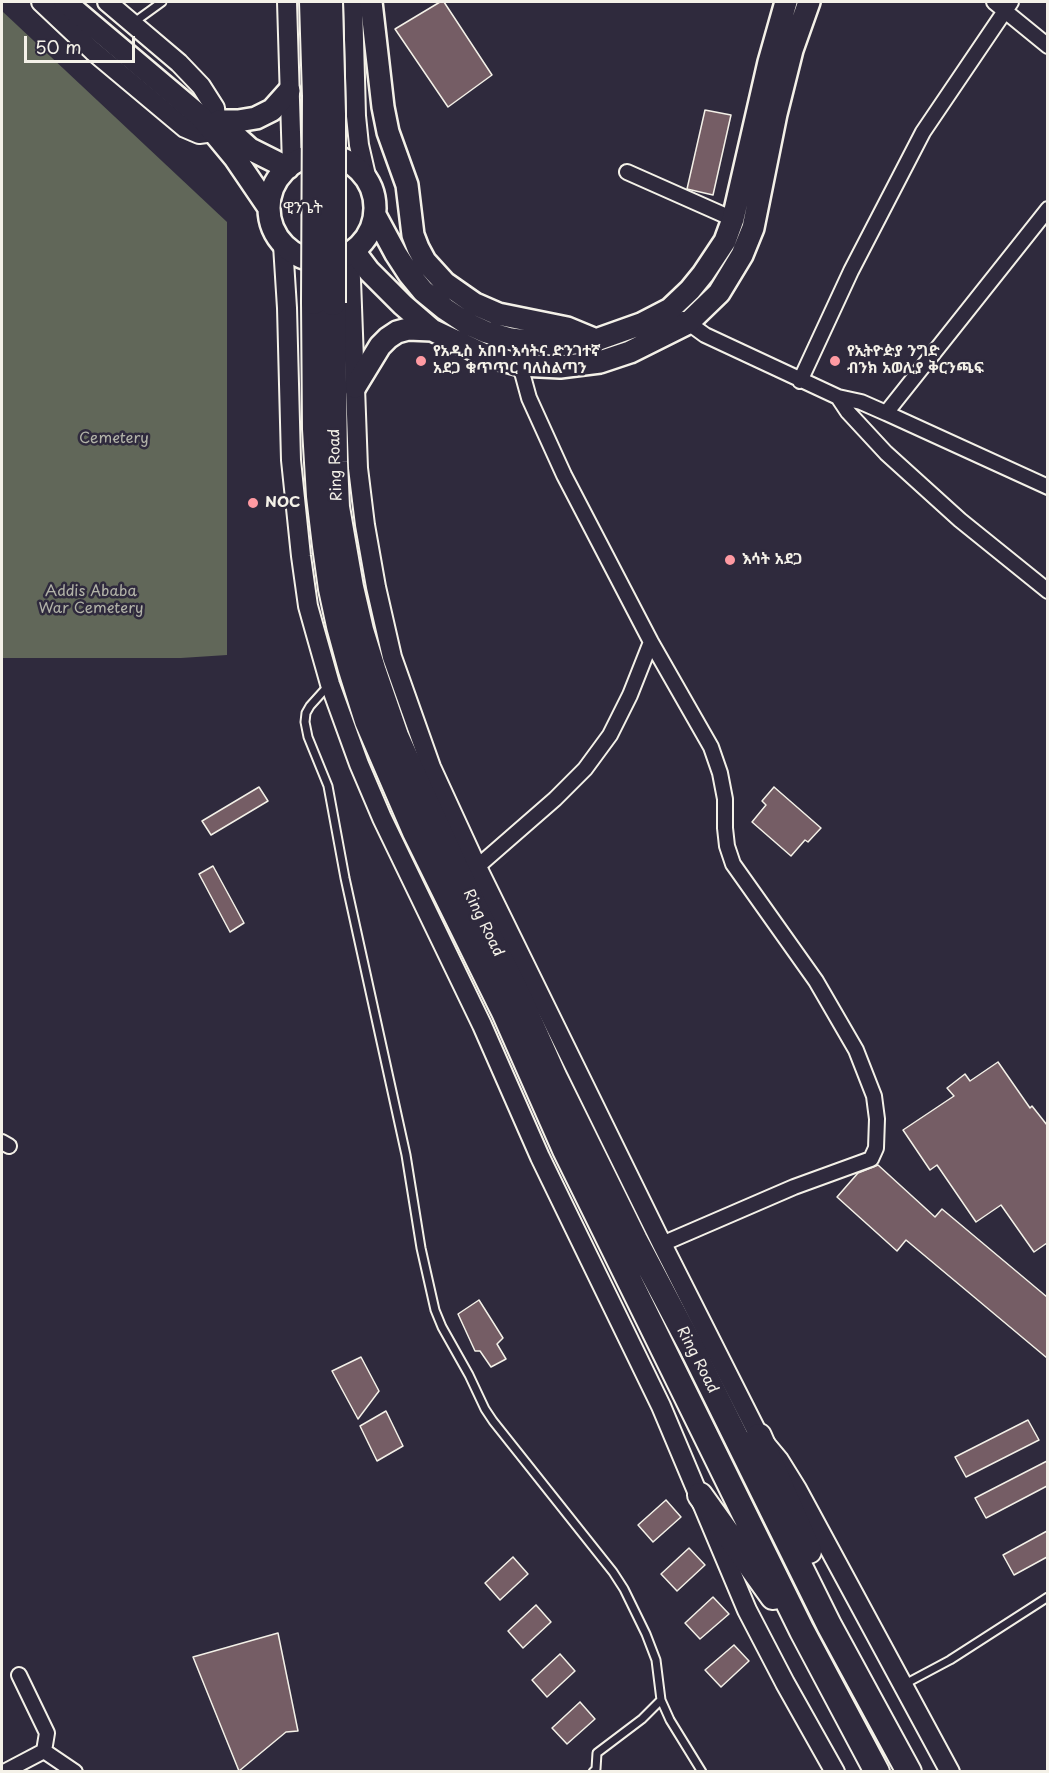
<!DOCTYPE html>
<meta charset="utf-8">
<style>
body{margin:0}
#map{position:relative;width:1049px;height:1773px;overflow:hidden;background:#2f2a3d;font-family:"Playpen Sans",sans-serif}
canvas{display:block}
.frame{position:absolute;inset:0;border:3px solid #f4f1e8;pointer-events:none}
.scale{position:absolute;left:24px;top:36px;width:111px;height:27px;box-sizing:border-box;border:3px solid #f4f1e8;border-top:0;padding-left:8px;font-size:18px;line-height:21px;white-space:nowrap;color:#f4f1e8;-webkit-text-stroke:4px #2f2a3d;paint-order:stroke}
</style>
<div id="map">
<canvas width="1049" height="1773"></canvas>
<div class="frame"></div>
<div class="scale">50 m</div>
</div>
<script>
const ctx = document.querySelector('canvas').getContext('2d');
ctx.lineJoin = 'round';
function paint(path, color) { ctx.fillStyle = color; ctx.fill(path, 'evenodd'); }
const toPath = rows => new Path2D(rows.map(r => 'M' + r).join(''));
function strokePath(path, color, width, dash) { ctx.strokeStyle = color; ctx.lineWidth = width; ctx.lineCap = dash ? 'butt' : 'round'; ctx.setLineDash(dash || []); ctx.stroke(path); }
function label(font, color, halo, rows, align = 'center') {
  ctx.font = font + ' "Playpen Sans","Noto Sans Ethiopic",sans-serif'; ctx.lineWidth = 5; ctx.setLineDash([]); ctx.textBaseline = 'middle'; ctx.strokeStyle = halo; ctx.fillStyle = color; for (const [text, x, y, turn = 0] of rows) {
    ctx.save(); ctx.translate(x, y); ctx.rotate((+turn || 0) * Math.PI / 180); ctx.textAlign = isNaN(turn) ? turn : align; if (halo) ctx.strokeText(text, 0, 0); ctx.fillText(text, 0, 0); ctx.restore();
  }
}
paint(toPath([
 [2,11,227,222,227,655,181,658,2,658]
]), '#616759');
const building = toPath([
 [440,2,444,2,492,75,448,107,395,29,440,2],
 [705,110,731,115,713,195,687,189,705,110],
 [259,787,268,801,211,835,202,821,259,787],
 [774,787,821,828,808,842,805,840,791,856,752,822,766,805,762,801,774,787],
 [213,866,244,923,230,932,199,874,213,866],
 [998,1062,1030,1108,1032,1106,1047,1125,1047,1243,1034,1252,1001,1205,976,1222,937,1165,930,1170,903,1130,954,1096,947,1088,965,1074,970,1081,998,1062],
 [878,1165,935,1217,942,1209,1047,1297,1047,1358,906,1240,897,1251,837,1197,858,1173,878,1165],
 [479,1300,503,1338,497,1344,506,1359,491,1367,480,1351,475,1351,458,1314,479,1300],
 [361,1357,379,1391,358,1419,332,1371,361,1357],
 [386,1411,403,1446,377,1461,360,1426,386,1411],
 [1028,1420,1039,1440,966,1477,955,1457,1028,1420],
 [1047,1461,1047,1486,986,1518,975,1498,1047,1461],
 [666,1500,681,1517,653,1542,638,1525,666,1500],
 [1047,1531,1047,1557,1014,1575,1003,1555,1047,1531],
 [689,1548,705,1565,677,1591,661,1574,689,1548],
 [513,1557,528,1574,500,1600,485,1583,513,1557],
 [713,1597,729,1614,700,1639,685,1623,713,1597],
 [536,1605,551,1622,523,1648,508,1631,536,1605],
 [278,1633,298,1731,286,1732,239,1771,193,1657,278,1633],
 [734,1645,749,1661,721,1687,705,1670,734,1645],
 [560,1654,575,1671,547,1697,532,1680,560,1654],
 [580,1702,595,1719,567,1744,552,1728,580,1702]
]);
paint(building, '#755d65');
strokePath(building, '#f4f1e8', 1.5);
const lane = toPath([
 [133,23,162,2],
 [328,686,310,706,306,713,305,722,308,737,328,786,345,878,406,1155,421,1248,435,1310,442,1327,469,1375,485,1409,493,1421,613,1572,624,1589,646,1634,656,1660,661,1700,670,1720,702,1772],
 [903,1685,950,1660,1048,1597],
 [593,1772,596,1769,597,1753,642,1719,661,1700]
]);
const street = toPath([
 [994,2,1048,46],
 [627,172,733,219],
 [683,319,705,335,838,397,848,412,886,453,960,520,1048,591],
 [520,365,529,398,564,475,651,642,711,747,720,773,725,799,725,828,727,846,733,864,816,981,856,1050,874,1096,877,1119,876,1148,871,1159,794,1187,662,1244],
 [800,381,851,271,923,132,1011,2],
 [838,397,861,402,886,413,1048,209],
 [886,413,1048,487],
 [477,867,555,799,585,769,610,735,630,695,651,642],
 [2,1142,9,1146],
 [19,1675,47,1733,44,1751],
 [44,1751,75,1772],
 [4,1772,44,1751]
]);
const secondary = toPath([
 [41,2,93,51,185,128,199,134,214,132],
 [107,2,179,63,201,86,215,108,216,119],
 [287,2,292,165],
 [353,2,356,116,359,145,367,180],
 [283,245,287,308,291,460,301,556,308,606,315,631,330,684,359,764,382,818,482,1025,540,1157,661,1406,747,1610,785,1683,835,1772],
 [350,253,358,468,365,525,376,587,392,657,431,767,477,867,662,1244,759,1436,779,1460,797,1489,950,1772]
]);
const primary = toPath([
 [65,2,201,117,235,158,269,208],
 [371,2,383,107,388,132,407,185,413,235,418,248,425,261,445,283,475,304,498,314,567,328,596,340],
 [219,121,250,149,288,168],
 [219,121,238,121,256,118,272,110,289,91],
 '269 208a53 53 0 1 1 106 0a53 53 0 1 1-106 0Z',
 [375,215,396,254,409,274,423,291,445,309,466,323,486,332,511,339,559,345,596,340,641,324,670,309,690,290,703,274,725,241,733,219,769,62,786,2],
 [354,251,369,271,403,305,432,330,485,355,520,365,560,367,600,362,630,352,688,323,719,293,742,255,753,228,776,114,792,50,809,2],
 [355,387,380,346,388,338,397,332,408,329,432,330]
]);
const highway = toPath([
 [314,302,315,429,319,496,325,546,331,589,339,626,351,670,367,721,415,832,504,1012,565,1150,802,1631,877,1772],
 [333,303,335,462,337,507,351,587,361,630,374,672,396,736,455,866,520,999,554,1076,635,1240,692,1348,829,1625,909,1772],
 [759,1436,809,1551],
 [700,1495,773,1597]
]);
strokePath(lane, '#f4f1e8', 11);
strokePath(street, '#f4f1e8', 18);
strokePath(secondary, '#f4f1e8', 22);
strokePath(primary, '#f4f1e8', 26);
strokePath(highway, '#f4f1e8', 28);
strokePath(lane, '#2f2a3d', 7);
strokePath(street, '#2f2a3d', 14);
strokePath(secondary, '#2f2a3d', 18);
strokePath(primary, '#2f2a3d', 21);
strokePath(highway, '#2f2a3d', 24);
const highwayBridge = toPath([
 [312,2,315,96,314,302],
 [330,2,333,114,333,303]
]);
strokePath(highwayBridge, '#f4f1e8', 28, []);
strokePath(highwayBridge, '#2f2a3d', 24);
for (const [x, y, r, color] of [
 [421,361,6,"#ff9aa2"],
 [835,361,6,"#ff9aa2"],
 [253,503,6,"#ff9aa2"],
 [730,560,6,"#ff9aa2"]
]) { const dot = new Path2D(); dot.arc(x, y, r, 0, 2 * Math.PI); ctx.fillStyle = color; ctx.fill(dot); strokePath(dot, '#2f2a3d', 2); }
label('bold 15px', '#f4f1e8', '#2f2a3d', [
 ["የአዲስ አበባ እሳትና ድንገተኛ",433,352],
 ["አደጋ ቁጥጥር ባለስልጣን",433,369],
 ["የኢትዮዽያ ንግድ",847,352],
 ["ብንክ አወሊያ ቅርንጫፍ",847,369],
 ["NOC",265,503],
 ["እሳት አደጋ",742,560]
], 'left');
label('15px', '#b2b3a8', '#2f2a3d', [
 ["Cemetery",114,439],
 ["Addis Ababa",91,592],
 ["War Cemetery",91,609]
]);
label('15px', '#f4f1e8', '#2f2a3d', [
 ["Ring Road",336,465,-92],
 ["Ring Road",483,923,64],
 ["Ring Road",697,1360,63]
]);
label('16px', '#f4f1e8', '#2f2a3d', [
 ["ዊንጌት",303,209]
]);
</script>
